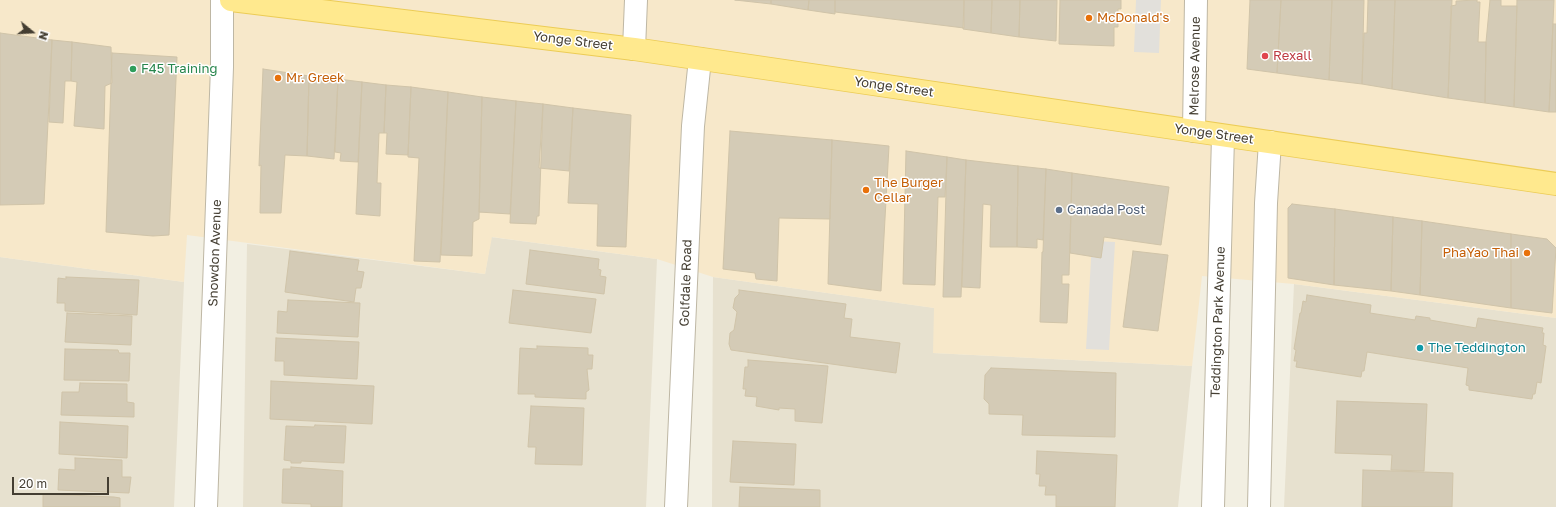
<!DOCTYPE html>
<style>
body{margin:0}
#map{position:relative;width:1556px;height:507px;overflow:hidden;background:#f2efe2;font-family:"Golos Text",sans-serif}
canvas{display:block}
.north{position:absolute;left:12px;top:12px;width:40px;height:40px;-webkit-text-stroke:3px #fff;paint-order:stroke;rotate:108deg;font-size:11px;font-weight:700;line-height:16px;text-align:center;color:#443e32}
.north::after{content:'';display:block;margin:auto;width:14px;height:18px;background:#443e32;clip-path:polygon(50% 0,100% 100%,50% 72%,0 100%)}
.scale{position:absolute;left:12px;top:477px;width:97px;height:18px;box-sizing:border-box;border:2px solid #443e32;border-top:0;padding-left:5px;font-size:12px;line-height:14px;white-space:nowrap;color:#443e32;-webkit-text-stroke:3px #fff;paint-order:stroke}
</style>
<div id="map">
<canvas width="1556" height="507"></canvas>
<div class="north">N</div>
<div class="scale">20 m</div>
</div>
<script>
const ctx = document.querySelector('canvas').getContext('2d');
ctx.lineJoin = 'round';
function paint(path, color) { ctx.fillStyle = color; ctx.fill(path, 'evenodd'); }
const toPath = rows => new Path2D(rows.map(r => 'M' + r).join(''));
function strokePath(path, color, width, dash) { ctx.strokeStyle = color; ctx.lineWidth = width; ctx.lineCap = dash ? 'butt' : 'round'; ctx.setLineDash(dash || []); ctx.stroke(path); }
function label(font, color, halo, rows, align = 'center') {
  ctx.font = font + ' "Golos Text",sans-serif'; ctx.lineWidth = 3; ctx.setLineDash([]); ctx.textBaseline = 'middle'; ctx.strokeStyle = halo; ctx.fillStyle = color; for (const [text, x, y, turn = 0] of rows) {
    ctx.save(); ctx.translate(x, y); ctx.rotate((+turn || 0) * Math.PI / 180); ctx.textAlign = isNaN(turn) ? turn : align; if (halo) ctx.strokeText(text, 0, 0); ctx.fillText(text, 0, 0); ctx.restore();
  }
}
paint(toPath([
 [491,237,657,259,646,507,243,507,247,244,485,274],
 [0,257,184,282,174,507,0,507],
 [713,277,935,308,934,353,1192,366,1178,507,712,507],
 [1294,284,1556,318,1556,507,1284,507]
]), '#e7e1cf');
paint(toPath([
 [0,0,1556,0,1556,318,1294,284,1202,276,1192,366,933,353,934,308,713,277,657,259,492,237,485,274,187,235,184,282,0,257]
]), '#f7e8ca');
paint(toPath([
 [1136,0,1161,0,1159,53,1134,52],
 [1092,241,1115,242,1109,350,1086,349]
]), '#e2e0db');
const building = toPath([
 [735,0,771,0,771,4,735,0],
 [771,0,809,0,808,10,771,4,771,0],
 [809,0,835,0,835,14,808,10,809,0],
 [835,0,964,0,964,28,835,12,835,0],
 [964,0,992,0,991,33,963,29,964,0],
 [992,0,1020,0,1019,37,991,33,992,0],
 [1020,0,1057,0,1056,41,1019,37,1020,0],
 [1060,0,1121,0,1121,9,1118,9,1118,27,1114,27,1114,46,1059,44,1060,0],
 [1250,0,1281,0,1277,73,1247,69,1250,0],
 [1281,0,1332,0,1329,80,1277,73,1281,0],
 [1332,0,1364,0,1362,84,1329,80,1332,0],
 [1368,0,1395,0,1392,89,1362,84,1364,33,1367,33,1368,0],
 [1395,0,1452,0,1448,98,1392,89,1395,0],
 [1477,0,1477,2,1480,2,1478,42,1486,42,1485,103,1448,98,1451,6,1456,5,1456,1,1477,0],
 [1490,0,1501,0,1501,6,1517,6,1514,107,1485,103,1486,42,1490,0],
 [1517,0,1554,0,1549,112,1514,107,1517,0],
 [1553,24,1556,24,1556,112,1549,112,1553,24],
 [0,33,52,40,44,204,0,205,0,33],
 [52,40,72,42,71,81,65,81,63,123,49,122,52,40],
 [72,42,111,47,112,83,105,86,104,129,74,126,77,82,71,81,72,42],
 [112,53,177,57,169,235,153,236,106,232,112,53],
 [263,69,309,76,307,156,285,155,281,213,260,213,261,165,259,166,263,69],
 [309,76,338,79,334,159,307,156,309,76],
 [338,79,362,82,358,162,340,161,341,153,335,152,338,79],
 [362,82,386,85,384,133,379,133,377,183,381,183,380,216,356,214,362,82],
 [386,85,411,87,408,155,386,154,387,133,384,133,386,85],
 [411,87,448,92,440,262,414,261,419,158,408,157,408,155,411,87],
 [448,92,482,97,479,219,473,222,472,256,441,255,448,92],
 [482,97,516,101,510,214,479,212,482,97],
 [516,101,543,104,539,216,537,216,536,224,510,223,516,101],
 [543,104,573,108,569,171,539,168,543,104],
 [573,108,631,115,626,247,597,246,598,204,568,203,573,108],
 [730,131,832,140,830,219,779,218,777,281,756,279,755,273,723,269,730,131],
 [832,140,889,146,881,291,828,284,832,140],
 [906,151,947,157,945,197,938,197,935,285,903,284,906,151],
 [947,157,966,160,961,297,943,297,947,157],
 [966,160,1018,166,1017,247,990,247,991,205,983,204,980,288,962,287,966,160],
 [1018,166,1046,169,1043,240,1037,239,1037,248,1017,247,1018,166],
 [1046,169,1072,173,1069,275,1062,275,1062,284,1069,284,1067,323,1040,322,1042,252,1043,252,1046,169],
 [1072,173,1169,187,1161,245,1104,237,1101,258,1070,253,1072,173],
 [1292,204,1335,209,1334,285,1288,278,1288,208,1292,204],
 [1335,209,1393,217,1391,291,1334,285,1335,209],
 [1393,217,1422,221,1420,295,1391,291,1393,217],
 [1422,221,1511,234,1511,308,1420,295,1422,221],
 [1511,234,1547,239,1556,248,1552,313,1511,308,1511,234],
 [530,250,599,259,598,269,601,270,600,276,606,277,604,294,526,284,530,250],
 [290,251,359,260,357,271,364,272,361,288,356,288,354,302,285,292,290,251],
 [1133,251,1168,255,1158,331,1123,327,1133,251],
 [66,277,139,280,137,315,65,311,65,303,57,303,58,278,66,279,66,277],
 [513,290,596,299,591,333,509,323,513,290],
 [739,290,846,304,844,318,852,319,850,337,900,343,896,373,731,350,729,344,730,333,734,330,737,312,733,308,735,298,739,294,739,290],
 [1307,295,1371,305,1370,313,1415,320,1416,316,1430,318,1430,320,1476,328,1478,318,1543,328,1542,333,1544,333,1543,345,1546,346,1541,383,1537,382,1535,394,1533,394,1532,399,1469,390,1469,386,1466,385,1468,368,1367,352,1364,371,1362,371,1361,377,1296,367,1297,361,1294,361,1296,350,1294,349,1300,313,1301,313,1303,301,1306,302,1307,295],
 [288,300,360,303,358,337,277,333,278,311,287,312,288,300],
 [67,313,132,316,131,345,65,342,67,313],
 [276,338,359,342,357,379,284,375,284,361,275,361,276,338],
 [537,346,588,348,588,355,593,355,592,369,587,369,589,390,586,392,586,399,535,397,535,394,518,394,520,348,537,349,537,346],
 [65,349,118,350,119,353,130,353,129,381,64,380,65,349],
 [748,360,828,366,822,423,795,421,795,409,779,408,779,410,756,406,757,397,745,396,746,389,743,389,745,367,748,367,748,360],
 [991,368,1116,373,1115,437,1022,435,1023,415,989,414,989,404,984,399,985,375,991,368],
 [271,381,374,386,372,424,270,419,271,381],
 [80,383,127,384,127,402,134,403,134,417,61,415,62,392,79,392,80,383],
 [1337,401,1427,404,1424,471,1391,470,1392,455,1335,453,1337,401],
 [531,406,584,408,582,465,535,464,536,447,528,447,531,406],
 [60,422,128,426,127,458,59,454,60,422],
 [315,425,346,426,344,463,301,461,301,463,291,463,291,461,284,460,286,426,314,427,315,425],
 [733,441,796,444,794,485,730,482,733,441],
 [1037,451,1117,455,1115,507,1056,507,1056,495,1045,495,1046,486,1039,486,1040,474,1036,474,1037,451],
 [75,458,122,460,122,477,131,477,129,493,58,490,59,469,75,470,75,458],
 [291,467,343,471,342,507,311,507,311,504,282,503,283,469,291,469,291,467],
 [1363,470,1453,473,1452,507,1362,507,1363,470],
 [740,487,820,490,820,507,739,507,740,487],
 [43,494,114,497,120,498,120,507,43,507,43,494]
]);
paint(building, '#d4cbb6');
strokePath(building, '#d0c4a9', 1);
const street = toPath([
 [634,49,636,0],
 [1194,131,1196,0],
 [206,507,222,67,222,0],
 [676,507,693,126,700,59],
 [1213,507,1223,137],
 [1259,507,1266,203,1270,142]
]);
const primary = toPath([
 [231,0,634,49,1556,184]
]);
strokePath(street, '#beb7a4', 24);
strokePath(primary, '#eccc56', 24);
strokePath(street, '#fff', 22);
strokePath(primary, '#ffe98e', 22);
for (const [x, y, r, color] of [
 [1089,18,4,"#e8710a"],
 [1265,56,4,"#e0444e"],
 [133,69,4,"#2e9e5b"],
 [278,78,4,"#e8710a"],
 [866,190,4,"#e8710a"],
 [1059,210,4,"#5c6f8a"],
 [1527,253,4,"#e8710a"],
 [1420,348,4,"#0f9aa8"]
]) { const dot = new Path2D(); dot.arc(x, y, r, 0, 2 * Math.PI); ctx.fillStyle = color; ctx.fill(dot); strokePath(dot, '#fff', 1.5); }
label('13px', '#c56008', '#fff', [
 ["McDonald's",1097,18],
 ["Mr. Greek",286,78],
 ["The Burger",874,183],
 ["Cellar",874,198],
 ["PhaYao Thai",1519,253,"right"]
], 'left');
label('13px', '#443e32', '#fff', [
 ["Yonge Street",573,41,7],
 ["Melrose Avenue",1195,66,-89],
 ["Yonge Street",894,87,8],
 ["Yonge Street",1214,134,8],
 ["Snowdon Avenue",215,253,-88],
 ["Golfdale Road",686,283,-88],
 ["Teddington Park Avenue",1218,322,-88]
]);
label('13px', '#be3a42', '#fff', [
 ["Rexall",1273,56]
], 'left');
label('13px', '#27864d', '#fff', [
 ["F45 Training",141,69]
], 'left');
label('13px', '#4e5e75', '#fff', [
 ["Canada Post",1067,210]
], 'left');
label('13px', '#0d838f', '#fff', [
 ["The Teddington",1428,348]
], 'left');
</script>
